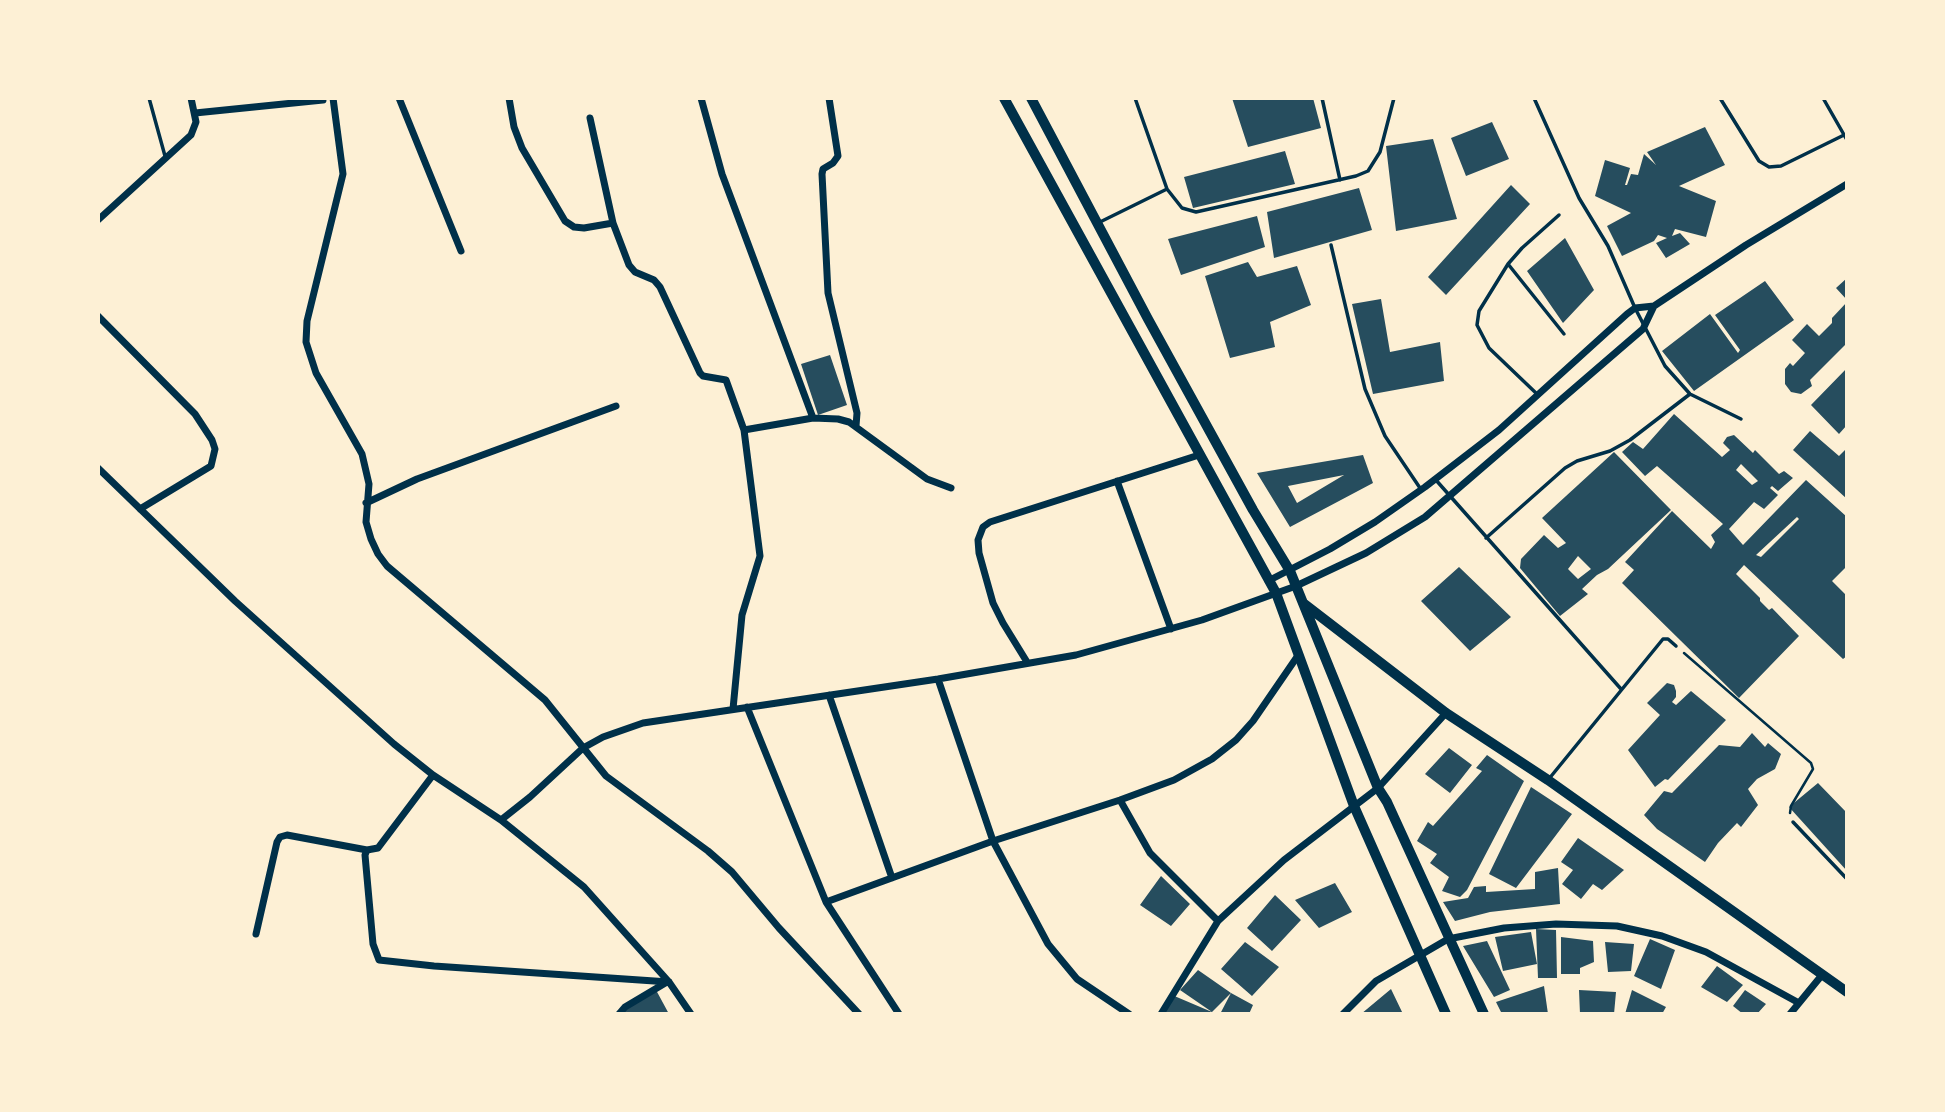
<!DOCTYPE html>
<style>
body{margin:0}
#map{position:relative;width:1945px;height:1112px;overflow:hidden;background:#fdf0d5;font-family:Raleway,sans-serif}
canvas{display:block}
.frame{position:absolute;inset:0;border:100px solid #fdf0d5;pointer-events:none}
</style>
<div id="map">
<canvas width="1945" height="1112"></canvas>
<div class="frame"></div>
</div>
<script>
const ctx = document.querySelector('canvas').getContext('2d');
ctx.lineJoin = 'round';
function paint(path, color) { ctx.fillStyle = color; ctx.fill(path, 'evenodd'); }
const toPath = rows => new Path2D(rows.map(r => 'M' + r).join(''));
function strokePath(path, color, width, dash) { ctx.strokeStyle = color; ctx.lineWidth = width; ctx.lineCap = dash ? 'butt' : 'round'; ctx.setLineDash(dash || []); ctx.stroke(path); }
paint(toPath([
 [1232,98,1313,98,1321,128,1248,147],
 [1492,122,1509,159,1466,176,1451,138],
 [1705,127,1725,165,1679,186,1716,201,1706,237,1675,229,1672,236,1680,233,1690,244,1666,258,1656,243,1667,238,1658,235,1654,241,1622,256,1607,226,1631,213,1595,196,1605,160,1630,168,1625,185,1627,185,1631,174,1638,175,1644,154,1656,165,1647,152],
 [1433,139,1457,219,1396,231,1386,146],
 [1285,151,1295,184,1193,208,1184,177],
 [1511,185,1530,204,1446,295,1428,277],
 [1359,188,1372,230,1274,258,1267,212],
 [1257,216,1265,247,1181,275,1168,239],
 [1565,238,1594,290,1563,323,1527,271],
 [1248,262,1257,277,1297,266,1311,305,1270,322,1275,347,1230,358,1205,276],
 [1847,278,1847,300,1836,288],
 [1765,281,1794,320,1694,391,1662,351,1710,314,1738,353,1740,350,1715,315],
 [1381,299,1390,352,1440,342,1444,381,1373,394,1352,304],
 [1847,302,1847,343,1810,380,1812,386,1801,394,1791,392,1785,384,1785,369,1790,363,1793,366,1805,353,1792,340,1807,324,1819,336,1832,323,1832,318],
 [830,355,847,405,818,415,801,364],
 [1847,368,1847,425,1839,434,1811,405],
 [1674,414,1722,457,1730,450,1723,443,1727,437,1734,435,1753,453,1755,450,1779,474,1784,471,1793,478,1778,491,1772,486,1770,488,1778,495,1764,509,1754,502,1729,529,1743,545,1806,480,1847,517,1847,566,1832,581,1847,596,1847,656,1843,659,1744,565,1736,574,1760,598,1760,601,1769,610,1772,608,1799,636,1739,698,1622,583,1634,570,1625,562,1672,511,1711,549,1715,542,1711,535,1723,524,1657,466,1645,476,1622,452,1633,442,1643,449],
 [1741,464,1758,481,1752,485,1736,470],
 [1797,517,1799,519,1761,557,1756,555],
 [1810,431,1839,456,1847,448,1847,499,1793,450],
 [1614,452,1671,510,1608,569,1597,575,1582,589,1588,594,1560,616,1520,568,1521,559,1544,535,1558,548,1566,543,1542,518],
 [1578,556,1591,569,1578,579,1568,569],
 [1363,455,1373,483,1290,527,1257,473],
 [1344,475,1297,503,1288,486],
 [1459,567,1511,617,1470,651,1421,601],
 [1667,683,1674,685,1676,691,1676,697,1672,702,1676,705,1691,691,1726,720,1668,780,1665,779,1655,787,1628,750,1660,715,1647,703],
 [1752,733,1765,747,1768,743,1781,754,1775,769,1757,779,1748,789,1758,805,1741,827,1737,823,1718,843,1705,862,1657,829,1644,815,1664,791,1672,793,1719,745,1740,747],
 [1449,748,1472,765,1450,793,1425,774],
 [1487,755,1524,781,1467,890,1460,897,1442,891,1449,877,1430,863,1437,854,1417,841,1428,822,1433,826,1482,771,1476,768],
 [1818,783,1847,813,1847,871,1789,807],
 [1531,787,1572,814,1516,888,1489,874],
 [1578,838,1624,870,1602,890,1593,884,1581,899,1562,884,1573,870,1561,862],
 [1558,868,1560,904,1490,912,1455,921,1443,902,1468,898,1474,887,1486,886,1486,892,1535,889,1535,872],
 [1161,876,1190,904,1171,926,1140,905],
 [1335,883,1352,912,1319,928,1295,900],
 [1275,895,1301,920,1272,951,1247,928],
 [1536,929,1556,930,1557,978,1538,978],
 [1531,932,1537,964,1503,971,1495,937],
 [1561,937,1593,941,1594,962,1580,968,1580,974,1561,974],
 [1650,939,1675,950,1661,989,1634,976],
 [1487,941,1510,990,1494,997,1463,946],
 [1245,942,1279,967,1252,996,1221,969],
 [1605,942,1634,944,1631,971,1608,972],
 [1717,966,1743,985,1727,1002,1701,987],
 [1198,970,1231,993,1212,1012,1180,990],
 [1544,986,1548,1014,1502,1014,1496,1002],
 [1391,989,1403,1014,1361,1014],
 [656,990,669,1014,613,1014],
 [1579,990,1616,992,1614,1014,1580,1014],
 [1632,990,1666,1007,1662,1014,1625,1014],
 [1745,990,1766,1004,1757,1014,1743,1014,1733,1006],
 [1231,993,1253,1005,1249,1014,1220,1014],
 [1172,995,1212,1012,1210,1014,1162,1014]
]), '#264d5e');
strokePath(toPath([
 [1684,653,1811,763,1813,769,1791,806,1790,813]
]), '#003049', 2.5);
strokePath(toPath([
 [149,98,165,156],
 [1135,98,1167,189],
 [1322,98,1340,180],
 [1534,98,1579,198,1608,246,1635,308,1665,366,1690,394,1741,419],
 [1720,98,1759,161,1769,167,1781,166,1844,135],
 [1823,98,1847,140],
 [1100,222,1167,189,1182,208,1196,212,1356,176,1368,171,1380,152,1394,98],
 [1331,245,1365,389,1385,436,1420,488],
 [1508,264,1564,334],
 [1537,394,1489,348,1477,325,1479,311,1508,264,1522,248,1559,215],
 [1435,479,1621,689],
 [1486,538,1565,468,1577,461,1610,451,1630,440,1690,394],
 [1548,780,1663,639,1668,639,1676,646],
 [1793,822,1847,879]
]), '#003049', 3.5);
strokePath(toPath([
 [333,98,343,174,307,321,306,342,316,373,362,454,369,484,366,522,371,539,378,554,387,566,545,700,606,776,708,851,732,872,779,928,859,1014],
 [399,98,461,251],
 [509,98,514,127,522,148,565,221,574,227,584,228,613,223],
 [701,98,722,174,813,418],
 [829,98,838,156,833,163,823,169,822,174,828,293,857,413,856,426],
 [195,113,323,100],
 [590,118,613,223,629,265,635,272,654,280,660,287,700,373,703,376,726,380,744,430,760,556,742,615,733,709],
 [98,220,191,135,196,122,191,98],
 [98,316,195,414,212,440,215,449,211,466,140,509],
 [744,430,813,418,838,419,849,422,927,479,951,488],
 [98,468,235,601,394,744,433,775,501,820,530,797,583,748,603,737,643,723,938,679,1076,655,1202,620,1296,586,1366,553,1425,517,1643,329,1654,306],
 [1117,481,1171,629],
 [366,503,417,479,616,406],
 [1268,581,1330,549,1375,522,1425,487,1499,430,1627,314,1635,308,1654,306,1746,245,1847,184],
 [1027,662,1003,623,993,603,979,553,978,540,983,527,990,522,1199,455],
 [938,679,993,841,1048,944,1077,979,1129,1014],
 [829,695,892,878],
 [747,707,826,902,899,1014],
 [1120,800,1150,853,1218,921],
 [501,820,584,887,669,982,691,1014],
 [367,850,365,855,373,944,379,960,434,966,669,982],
 [826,902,993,841,1120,800,1174,780,1212,759,1236,740,1253,721,1299,654],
 [256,934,277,842,280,837,287,835,367,850,378,848,433,775],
 [619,1014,625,1007,667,982],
 [1161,1014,1218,921,1284,860,1378,788,1446,713],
 [1343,1014,1376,981,1448,939,1504,928,1556,924,1617,926,1662,936,1706,952,1799,1003],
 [1790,1014,1822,975]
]), '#003049', 7);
strokePath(toPath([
 [1004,98,1276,593,1354,806,1446,1014],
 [1031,98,1148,319,1253,510,1290,571,1378,788,1387,802,1484,1014],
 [1303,603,1446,713,1548,780,1847,992]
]), '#003049', 10);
</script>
